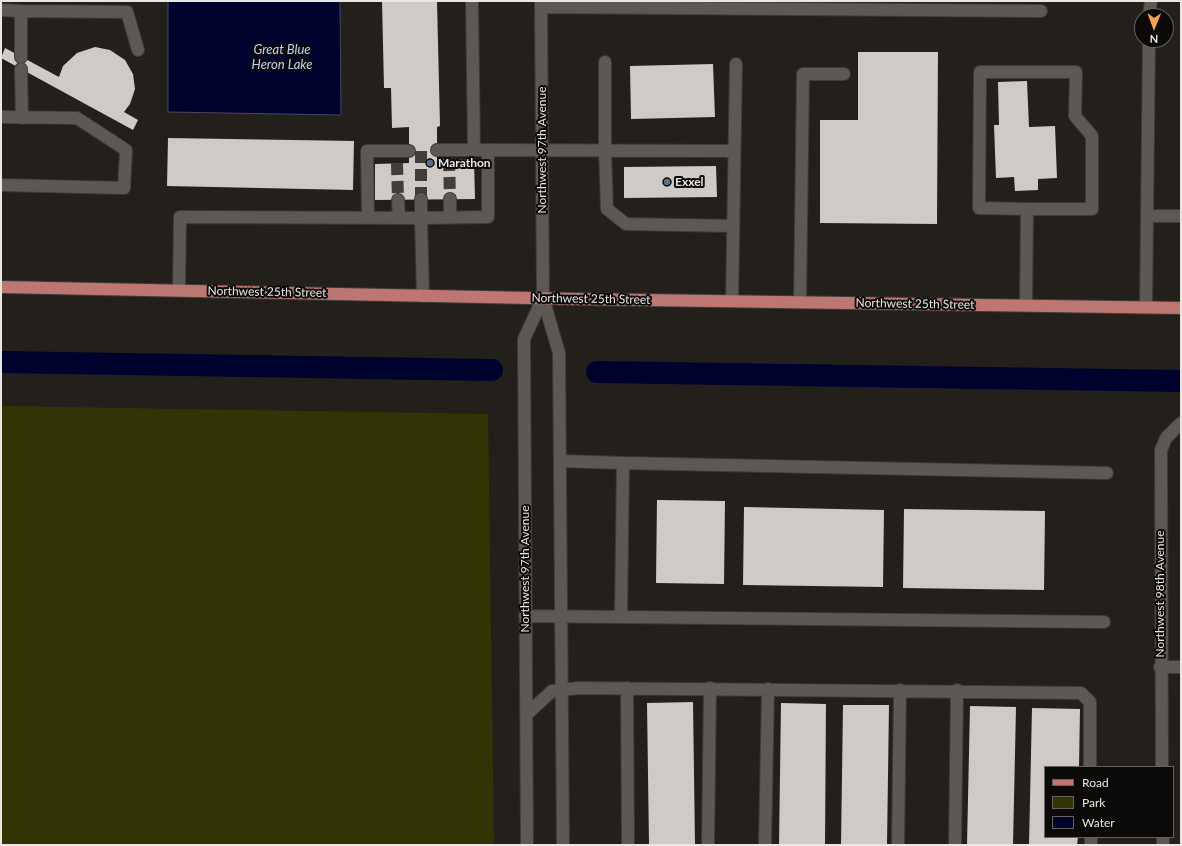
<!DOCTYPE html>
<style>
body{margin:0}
#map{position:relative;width:1182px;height:846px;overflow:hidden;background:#23201c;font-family:Lato,sans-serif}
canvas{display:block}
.frame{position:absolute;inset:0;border:2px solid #e9e7e4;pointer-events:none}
.legend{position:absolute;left:1044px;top:766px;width:130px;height:72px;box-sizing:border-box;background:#0b0a08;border:1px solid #646260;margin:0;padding:5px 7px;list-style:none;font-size:12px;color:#e9e7e4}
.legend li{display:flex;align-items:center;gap:8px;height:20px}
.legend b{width:20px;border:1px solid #646260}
.north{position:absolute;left:1134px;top:8px;width:40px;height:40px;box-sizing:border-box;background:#0b0a08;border:1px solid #646260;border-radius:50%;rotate:181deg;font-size:11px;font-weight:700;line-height:16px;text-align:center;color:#e9e7e4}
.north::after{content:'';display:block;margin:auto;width:14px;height:18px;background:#fa9f4e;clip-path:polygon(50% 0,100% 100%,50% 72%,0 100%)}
</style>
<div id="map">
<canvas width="1182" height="846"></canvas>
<div class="frame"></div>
<ul class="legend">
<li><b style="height:5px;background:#bd7773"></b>Road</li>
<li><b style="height:11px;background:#303503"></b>Park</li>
<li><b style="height:11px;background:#00022e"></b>Water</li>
</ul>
<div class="north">N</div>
</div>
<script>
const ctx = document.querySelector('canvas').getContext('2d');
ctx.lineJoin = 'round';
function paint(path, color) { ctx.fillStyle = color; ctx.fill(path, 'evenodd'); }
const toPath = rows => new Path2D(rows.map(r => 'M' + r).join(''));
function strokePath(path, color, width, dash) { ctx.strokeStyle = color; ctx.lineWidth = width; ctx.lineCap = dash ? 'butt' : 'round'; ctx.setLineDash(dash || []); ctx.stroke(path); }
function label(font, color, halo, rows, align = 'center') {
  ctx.font = font + ' Lato,sans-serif'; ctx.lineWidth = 4; ctx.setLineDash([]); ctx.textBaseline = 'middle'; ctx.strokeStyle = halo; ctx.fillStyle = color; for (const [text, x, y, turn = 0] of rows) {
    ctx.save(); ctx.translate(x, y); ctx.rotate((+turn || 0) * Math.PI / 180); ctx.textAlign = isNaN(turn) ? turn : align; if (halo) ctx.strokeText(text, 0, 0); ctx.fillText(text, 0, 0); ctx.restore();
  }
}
paint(toPath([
 [1,406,488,414,494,845,1,845]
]), '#303503');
const water = toPath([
 [168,1,340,1,341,115,168,112,168,1]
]);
paint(water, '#00022e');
strokePath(water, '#464765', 1);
strokePath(toPath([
 [1,362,492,370],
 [597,372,1181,381]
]), '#00022e', 22);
paint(toPath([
 [382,1,437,1,440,126,437,127,437,159,474,159,475,199,375,200,375,164,409,163,409,127,392,128,391,88,384,88],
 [95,47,110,50,125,60,133,74,135,89,130,104,124,112,138,120,133,130,1,58,5,48,59,77,63,66,77,53],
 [858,52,938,52,937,224,820,223,820,120,858,120],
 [713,64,715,117,631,119,630,66],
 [1027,81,1029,127,1055,126,1057,178,1038,179,1038,190,1015,191,1014,177,996,178,994,125,999,125,998,82],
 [168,138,354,141,353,190,167,186],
 [716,166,717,197,624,198,624,167],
 [657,500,725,501,724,584,656,583],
 [744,507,884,510,883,587,743,585],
 [904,509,1045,511,1044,590,903,588],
 [693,702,695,845,649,845,647,703],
 [781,703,826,704,825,845,779,845],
 [843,705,889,705,887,845,841,845],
 [970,706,1016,707,1013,845,967,845],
 [1032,708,1080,709,1079,767,1045,767,1045,837,1078,837,1077,845,1029,845]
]), '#cfcac5');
strokePath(toPath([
 [421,151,421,199],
 [449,159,450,199],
 [397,163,398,200]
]), '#413e3a', 12, [12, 6]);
const minor = toPath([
 [472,1,474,150,488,150],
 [541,1,543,298,559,353,563,845],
 [541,7,1041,11],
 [1,10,21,11,21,57],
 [21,11,127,12,138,50],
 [1149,16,1151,1],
 [605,62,605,150,607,209,626,224,733,226],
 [21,69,22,118],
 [1,117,77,118,126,150,124,188,1,185],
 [437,150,474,150],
 [421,199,421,218,488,217,488,150,734,151],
 [450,199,450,218],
 [398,200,399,218],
 [1147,216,1181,216],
 [368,218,367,151,409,151],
 [179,290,180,217,421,218,423,296],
 [732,301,736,64],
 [800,302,803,74,844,74],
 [1026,305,1027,209,979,208,980,72,1076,72,1075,116,1092,136,1092,209,1027,209],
 [1146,307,1149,40],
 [560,461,623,463],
 [525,616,1104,622],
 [621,617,623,463,1107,473],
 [1160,667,1181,667],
 [627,688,628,845],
 [527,714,552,691,579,688,1081,693,1090,702,1090,767],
 [1162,767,1161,450,1166,438,1181,423],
 [1091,837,1091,845],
 [1163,837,1163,845],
 [527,845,524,339,543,298],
 [708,845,710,688],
 [765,845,768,689],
 [898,845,900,690],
 [955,845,957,690]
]);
const major = toPath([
 [1,287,578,299,1181,308]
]);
strokePath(minor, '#3d3b37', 14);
strokePath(major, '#3d3b37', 14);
strokePath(minor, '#5c5853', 12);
strokePath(major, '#bd7773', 12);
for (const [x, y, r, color] of [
 [430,163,4,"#5c6f8a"],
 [667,182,4,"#5c6f8a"]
]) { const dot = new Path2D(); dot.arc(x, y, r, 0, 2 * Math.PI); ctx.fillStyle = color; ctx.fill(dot); strokePath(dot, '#0b0a08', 1.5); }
label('12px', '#e9e7e4', '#0b0a08', [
 ["Northwest 97th Avenue",542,150,-90],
 ["Northwest 25th Street",267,292,1],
 ["Northwest 25th Street",591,299,1],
 ["Northwest 25th Street",915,304,1],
 ["Northwest 97th Avenue",525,569,-90],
 ["Northwest 98th Avenue",1160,594,-90]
]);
label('bold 12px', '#e9e7e4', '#0b0a08', [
 ["Marathon",438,163],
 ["Exxel",675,182]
], 'left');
label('italic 13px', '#bed2f8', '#0b0a08', [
 ["Great Blue",282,50],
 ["Heron Lake",282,65]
]);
</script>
